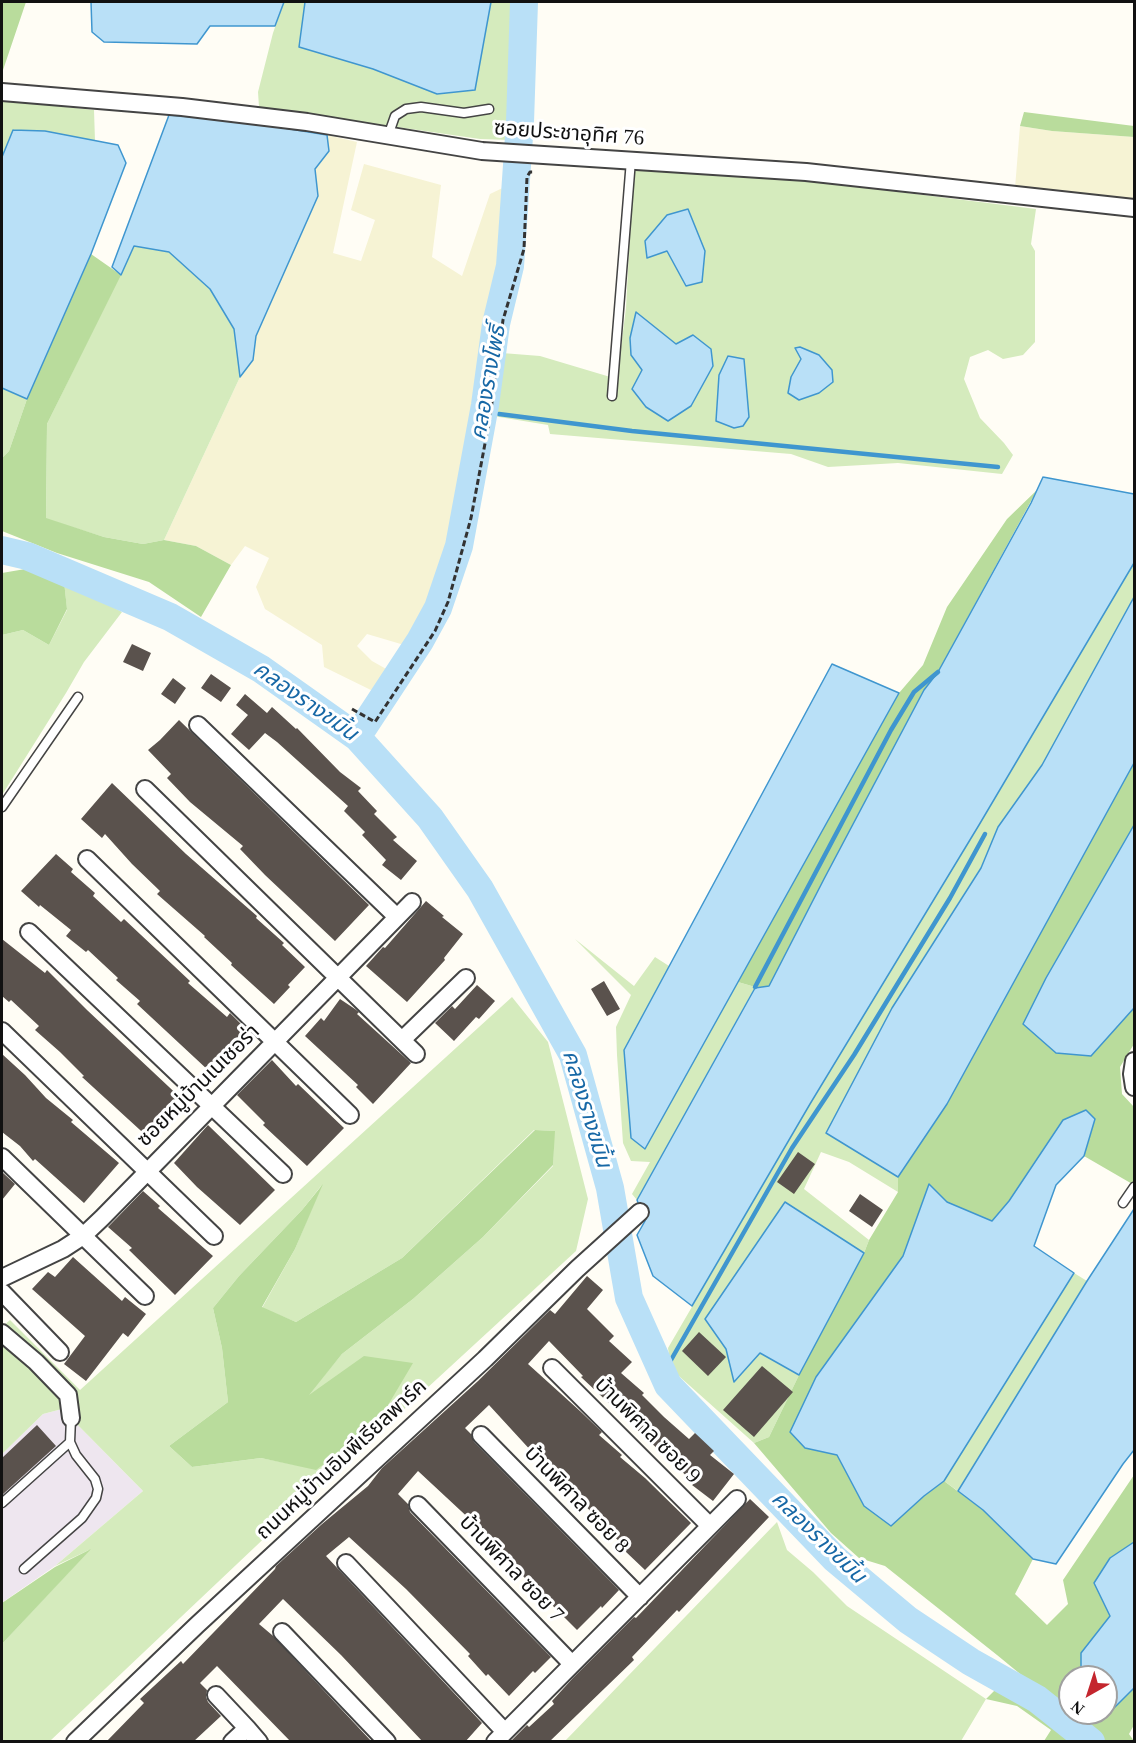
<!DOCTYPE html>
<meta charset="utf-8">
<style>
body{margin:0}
#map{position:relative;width:1136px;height:1743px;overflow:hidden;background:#fffdf5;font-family:"Times New Roman",serif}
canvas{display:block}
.frame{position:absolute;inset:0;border:3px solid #111;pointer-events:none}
.north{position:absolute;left:1058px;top:1665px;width:60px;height:60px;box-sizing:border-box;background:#fff;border:2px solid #a0a0a0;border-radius:50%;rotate:219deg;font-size:16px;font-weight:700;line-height:24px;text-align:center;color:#111}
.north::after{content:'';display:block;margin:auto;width:21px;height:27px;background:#c4262e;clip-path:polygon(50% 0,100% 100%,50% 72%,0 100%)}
</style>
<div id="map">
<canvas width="1136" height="1743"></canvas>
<div class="frame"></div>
<div class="north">N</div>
</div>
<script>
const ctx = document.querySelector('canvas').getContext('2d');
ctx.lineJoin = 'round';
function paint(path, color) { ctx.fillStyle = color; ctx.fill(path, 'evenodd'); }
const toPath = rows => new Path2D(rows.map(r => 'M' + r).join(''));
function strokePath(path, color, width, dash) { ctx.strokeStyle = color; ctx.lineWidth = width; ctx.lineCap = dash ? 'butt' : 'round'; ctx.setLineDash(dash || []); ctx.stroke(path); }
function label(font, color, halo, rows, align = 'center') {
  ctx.font = font + ' "Times New Roman","Noto Sans Thai",serif'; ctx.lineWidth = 6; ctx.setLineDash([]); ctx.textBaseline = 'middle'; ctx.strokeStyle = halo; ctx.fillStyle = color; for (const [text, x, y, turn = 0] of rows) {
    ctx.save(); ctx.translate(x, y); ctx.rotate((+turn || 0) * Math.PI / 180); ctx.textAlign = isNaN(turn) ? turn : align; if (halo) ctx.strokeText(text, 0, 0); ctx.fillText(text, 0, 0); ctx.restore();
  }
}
paint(toPath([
 [62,1409,143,1491,55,1566,3,1602,2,1454,43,1414]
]), '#eee6ef');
paint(toPath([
 [1020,126,1052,131,1134,137,1134,199,1015,188],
 [327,135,357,142,333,253,361,261,375,220,351,210,364,164,441,185,432,257,462,276,490,194,513,183,508,262,488,351,456,547,431,615,411,647,367,634,357,646,372,661,388,670,377,693,324,667,322,645,265,609,256,587,269,558,245,546,231,565,196,546,164,540,240,377,253,360,256,336,318,196,315,169,328,151]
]), '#f6f3d4');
paint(toPath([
 [284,2,305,2,299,47,373,69,437,94,475,90,491,2,517,2,510,140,480,139,259,107,258,92,273,33],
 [2,100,94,110,95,141,45,131,14,130,2,157],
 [636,170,787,178,1036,209,1031,244,1035,251,1035,342,1023,355,1003,359,988,350,970,357,964,379,980,418,1004,443,1013,455,1002,474,898,463,828,467,791,454,550,434,548,425,493,416,502,353,540,356,617,379,626,308,633,175],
 [713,366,691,406,668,421,632,390,642,370],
 [134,246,169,252,210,289,234,329,240,377,164,540,143,544,104,537,46,519,47,424],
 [2,388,27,399,9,451,2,458],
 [1134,563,1134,597,1042,765,998,827,981,867,892,1008,827,1132,898,1177,898,1192,849,1162,821,1152,804,1189,869,1240,864,1253,784,1203,706,1319,726,1349,734,1382,760,1353,799,1375,769,1437,754,1443,671,1369,668,1348,810,1104,979,825],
 [64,581,122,612,84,662,66,693,2,795,2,635,23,630,49,645,67,610],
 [575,939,634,986,655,957,669,966,624,1051,644,1149,738,982,755,987,637,1200,632,1194,650,1162,631,1161,623,1143,617,1055,616,1027,631,995],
 [512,997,548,1042,588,1199,576,1251,274,1529,50,1741,2,1741,2,1644,89,1550,55,1566,143,1491,62,1409,43,1414,2,1454,2,1327,10,1320,80,1390],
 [534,1130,554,1131,553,1166,483,1237,413,1299,342,1354,306,1397,316,1469,261,1458,192,1467,169,1446,228,1402,222,1348,213,1308,239,1276,302,1210,321,1186,295,1249,262,1308,296,1322,402,1258],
 [1074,1273,1087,1281,958,1491,944,1481],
 [777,1522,787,1550,813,1572,847,1606,986,1699,961,1741,565,1741]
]), '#d5ebbd');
paint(toPath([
 [2,2,26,2,2,73],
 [1024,112,1134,126,1134,137,1052,131,1020,126],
 [91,254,121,275,47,424,46,518,104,537,143,544,164,540,196,546,231,565,201,617,149,582,57,553,2,531,2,458,9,451,27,399],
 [1037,490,938,672,924,690,824,879,769,987,755,987,738,982,899,693,923,665,947,607,1007,519],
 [31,568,64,581,67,609,49,645,23,630,2,635,2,573],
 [1134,763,1134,825,1046,978,1132,1011,1134,1008,1134,1044,1120,1067,1122,1094,1134,1107,1134,1185,1084,1156,1095,1119,1009,1201,992,1222,947,1202,929,1184,903,1256,816,1377,805,1448,837,1455,864,1506,924,1496,944,1481,983,1510,1033,1559,1015,1594,1047,1625,1068,1604,1063,1580,1134,1475,1134,1542,1110,1558,1110,1616,1081,1653,1081,1674,1083,1677,1070,1677,1070,1713,1106,1713,1106,1700,1114,1708,1134,1688,1134,1725,1129,1734,1134,1741,1102,1741,997,1655,885,1566,859,1558,831,1533,754,1443,769,1437,799,1375,864,1253,869,1240,898,1192,898,1177,947,1104],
 [535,1130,555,1131,553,1165,483,1237,413,1299,342,1354,309,1395,364,1356,413,1363,378,1422,316,1470,261,1458,192,1467,169,1446,228,1402,222,1348,213,1308,239,1276,302,1210,323,1184,295,1249,262,1307,296,1322,402,1258],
 [91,1549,2,1644,2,1603,55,1567],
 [995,1690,1050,1717,1079,1741,1044,1741,1051,1730,1017,1706,986,1699]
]), '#b9dc9c');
const water = toPath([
 [91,2,284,2,275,26,210,26,197,44,104,42,92,32,91,2],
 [305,2,491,2,475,90,437,94,373,69,299,47,305,2],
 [169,115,241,121,327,135,329,151,315,169,318,196,256,336,253,360,240,377,234,329,210,289,169,252,134,246,121,275,112,267,169,115],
 [13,130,45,131,118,145,126,163,91,254,27,399,2,388,2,157,13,130],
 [688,209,705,251,702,282,686,286,667,251,647,258,645,241,667,215,688,209],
 [636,312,676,344,693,335,711,349,713,366,691,406,668,421,646,407,632,389,642,370,631,355,630,338,636,312],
 [800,347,819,355,832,370,833,382,819,393,799,400,788,393,791,377,801,359,795,348,800,347],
 [728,356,744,359,749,417,743,426,734,428,716,421,719,375,728,356],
 [1043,477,1134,494,1134,563,979,825,810,1104,692,1306,653,1276,637,1235,645,1221,637,1200,755,988,769,986,824,879,924,690,938,672,1031,503,1043,477],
 [1134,597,1134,763,947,1104,898,1177,826,1133,892,1008,981,868,998,827,1042,765,1134,597],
 [832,664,899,693,645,1149,631,1138,624,1050,832,664],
 [1134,825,1134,1008,1091,1056,1056,1053,1023,1024,1046,978,1134,825],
 [1086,1110,1095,1119,1084,1156,1056,1185,1034,1246,1074,1273,944,1481,924,1496,891,1526,864,1506,837,1455,805,1448,790,1432,816,1377,903,1256,929,1184,947,1202,992,1221,1009,1201,1063,1120,1086,1110],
 [785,1202,864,1253,799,1375,760,1353,734,1382,726,1349,705,1319,785,1202],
 [1134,1209,1134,1450,1123,1464,1056,1564,1033,1559,983,1510,958,1491,1087,1281,1134,1209],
 [1134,1542,1134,1688,1114,1708,1106,1700,1106,1677,1083,1677,1081,1675,1081,1653,1110,1616,1094,1583,1110,1558,1134,1542]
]);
paint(water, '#b9e0f7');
strokePath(water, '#3f96cf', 1.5);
strokePath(toPath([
 [483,412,485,412],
 [499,414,632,431,998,467],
 [755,987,891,730,914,692,938,672],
 [663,1374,792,1148,854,1055,950,898,985,834]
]), '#3f96cf', 4.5);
strokePath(toPath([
 [2,550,27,556,170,617,261,669,357,737,430,818,480,889,573,1055,610,1188,629,1298,668,1385,835,1559,908,1620,971,1662,1037,1699,1091,1742],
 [357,737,420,641,438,608,459,546,485,405,496,324,510,266,520,122,524,2]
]), '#b9e0f7', 28);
paint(toPath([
 [132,644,151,653,143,671,123,662],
 [211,674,231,688,221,702,201,688],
 [173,678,186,688,175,704,161,694],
 [245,694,267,713,272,707,296,729,297,728,340,772,361,788,358,791,377,811,374,814,397,837,393,840,417,861,401,880,382,865,386,860,362,835,365,832,344,811,348,806,277,742,265,733,249,750,231,734,248,715,236,705],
 [179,720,369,905,335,941,265,875,240,849,243,846,190,802,167,778,171,774,148,750,160,740],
 [112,783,186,854,257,916,256,918,284,943,282,945,305,967,288,985,290,987,274,1004,231,965,232,963,204,937,205,936,157,894,160,891,132,864,105,834,102,838,81,819],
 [56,854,73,869,71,872,95,893,93,896,121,922,124,919,190,981,188,983,227,1017,230,1013,247,1030,209,1071,137,1004,140,1001,116,980,118,978,88,950,86,952,66,936,71,930,40,905,39,907,21,891],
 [426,901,444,916,442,917,463,934,444,958,445,960,407,1002,366,966,383,947,385,948],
 [2,939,45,973,47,970,87,1010,185,1102,151,1140,82,1077,84,1076,60,1052,35,1030,39,1026,11,1000,9,1002,2,996],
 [604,981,620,1009,607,1016,591,989],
 [477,985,495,1001,479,1019,476,1017,454,1041,435,1023,452,1006,455,1009],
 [340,999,355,1009,359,1012,357,1014,411,1063,373,1104,356,1087,358,1085,305,1036,321,1018,324,1021],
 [2,1054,25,1075,46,1098,73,1120,71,1122,119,1163,84,1203,35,1159,33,1161,20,1146,2,1132],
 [272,1060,296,1086,298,1084,344,1128,307,1166,263,1125,265,1123,237,1095],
 [208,1125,275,1190,240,1225,197,1187,174,1163],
 [798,1152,815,1164,794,1194,777,1182],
 [2,1172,15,1184,2,1200],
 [143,1191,160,1206,158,1208,213,1256,175,1295,129,1250,132,1248,108,1227],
 [860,1194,883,1210,872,1227,849,1211],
 [73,1257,122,1301,125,1297,146,1314,128,1337,123,1333,86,1381,64,1364,85,1336,32,1289,48,1272,55,1277],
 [587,1276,603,1290,587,1309,614,1336,609,1341,632,1362,621,1373,644,1393,642,1395,664,1417,689,1439,695,1433,714,1451,710,1455,734,1474,713,1501,692,1485,694,1483,581,1377,583,1376,549,1341,528,1364,580,1411,602,1432,599,1435,622,1455,620,1457,645,1478,691,1523,645,1570,625,1551,627,1548,603,1527,605,1525,556,1478,489,1405,465,1428,471,1434,474,1442,619,1590,602,1608,601,1606,577,1630,515,1568,493,1545,494,1544,473,1526,475,1524,418,1471,398,1494,408,1504,410,1512,551,1657,535,1673,533,1671,509,1696,488,1674,486,1676,468,1656,470,1654,406,1589,349,1537,326,1556,482,1723,465,1742,423,1742,341,1655,283,1599,259,1624,272,1635,372,1742,291,1742,217,1666,200,1683,207,1690,206,1697,208,1702,221,1716,193,1742,106,1742,144,1703,140,1699,181,1661,183,1664,275,1569,276,1566,322,1524,368,1486,382,1468,478,1381,550,1310,555,1314],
 [699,1332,726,1357,708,1376,682,1351],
 [762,1366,793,1392,754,1437,723,1410],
 [37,1425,56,1446,2,1495,2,1458],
 [750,1499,769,1517,679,1612,677,1610,632,1657,634,1660,549,1742,510,1742,527,1725,529,1727,554,1704,552,1701,573,1678,634,1617,636,1618]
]), '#5a524d');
const service = toPath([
 [388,136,395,116,406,109,421,107,464,113,489,109],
 [612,396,631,160],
 [2,807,78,697],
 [1123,1203,1134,1187],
 [2,1503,70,1442],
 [24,1569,82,1518,96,1498,98,1489,95,1479,76,1455,70,1442,71,1418]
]);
const minor = toPath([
 [2,92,182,107,307,122,482,151,806,172,1134,208],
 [198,725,397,917],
 [145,789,416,1054],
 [87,859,350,1115],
 [29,932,283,1174],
 [2,1031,214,1236],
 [402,1040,466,978],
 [1134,1061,1132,1074,1134,1087],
 [2,1157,145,1296],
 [2,1278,63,1249,83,1236,102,1218,412,902],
 [2,1292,60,1352],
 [2,1333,36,1362,68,1395,71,1418],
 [552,1368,710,1526],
 [481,1435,640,1597],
 [418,1505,572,1664],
 [346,1563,505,1732],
 [282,1632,387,1742],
 [216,1695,247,1728],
 [75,1742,197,1625,485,1359,577,1269,640,1212],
 [232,1742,247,1728,259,1742],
 [495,1742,737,1499]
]);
strokePath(service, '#444', 11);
strokePath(minor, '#444', 20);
strokePath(toPath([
 [352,709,375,722,435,631,448,602,471,518,490,417,503,320,524,249,527,177,530,172,535,172]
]), '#333', 3, [6, 3]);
strokePath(service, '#fff', 8);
strokePath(minor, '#fff', 16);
label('21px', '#111', '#fff', [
 ["ซอยประชาอุทิศ 76",569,134,4],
 ["ซอยหมู่บ้านเนเชอร่า",199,1086,-45],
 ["บ้านพิศาล ซอย 9",647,1431,45],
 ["ถนนหมู่บ้านอิมพีเรียลพาร์ค",342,1460,-43],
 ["บ้านพิศาล ซอย 8",576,1500,46],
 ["บ้านพิศาล ซอย 7",511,1569,46]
]);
label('italic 22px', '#1768a6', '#fff', [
 ["คลองรางโพธิ์",489,383,-80],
 ["คลองรางขมิ้น",305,702,35],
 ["คลองรางขมิ้น",586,1109,73],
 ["คลองรางขมิ้น",818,1538,44]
]);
</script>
